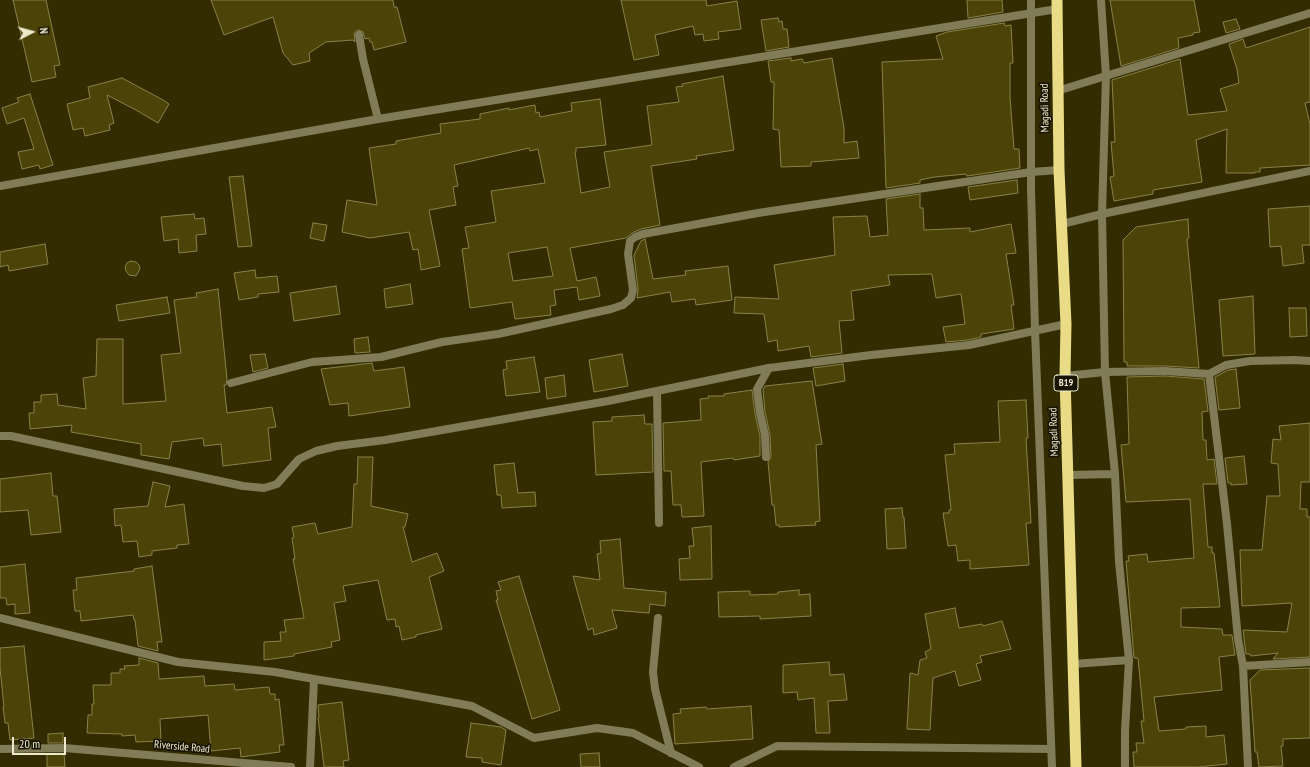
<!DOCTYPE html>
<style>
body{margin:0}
#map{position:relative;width:1310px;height:767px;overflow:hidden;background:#322c00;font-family:"PT Sans Narrow",sans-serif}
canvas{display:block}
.north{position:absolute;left:12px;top:12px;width:40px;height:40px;-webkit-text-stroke:3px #171401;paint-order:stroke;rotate:84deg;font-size:11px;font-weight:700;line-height:16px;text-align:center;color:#ede9cd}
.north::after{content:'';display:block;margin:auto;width:14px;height:18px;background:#ede9cd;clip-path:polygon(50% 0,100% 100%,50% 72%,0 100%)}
.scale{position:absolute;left:12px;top:737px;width:54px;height:18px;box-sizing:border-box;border:2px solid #ede9cd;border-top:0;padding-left:5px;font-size:12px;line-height:14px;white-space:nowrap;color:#ede9cd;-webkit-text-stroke:3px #171401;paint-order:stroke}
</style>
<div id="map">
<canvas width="1310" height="767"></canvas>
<div class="north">N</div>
<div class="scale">20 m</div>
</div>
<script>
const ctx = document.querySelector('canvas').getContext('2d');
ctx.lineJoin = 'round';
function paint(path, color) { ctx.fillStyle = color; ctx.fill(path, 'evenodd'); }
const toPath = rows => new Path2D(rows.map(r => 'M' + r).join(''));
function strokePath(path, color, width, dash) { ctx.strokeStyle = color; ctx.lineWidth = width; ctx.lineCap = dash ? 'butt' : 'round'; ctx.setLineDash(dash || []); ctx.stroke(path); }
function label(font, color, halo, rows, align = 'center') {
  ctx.font = font + ' "PT Sans Narrow",sans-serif'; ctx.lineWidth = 3.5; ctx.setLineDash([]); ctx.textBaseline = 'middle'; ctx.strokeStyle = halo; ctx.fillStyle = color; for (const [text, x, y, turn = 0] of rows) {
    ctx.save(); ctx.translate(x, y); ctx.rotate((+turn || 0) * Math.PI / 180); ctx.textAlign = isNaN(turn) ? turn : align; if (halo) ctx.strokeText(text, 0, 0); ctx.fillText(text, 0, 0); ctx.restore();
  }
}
const building = toPath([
 [13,0,46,0,60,65,54,66,56,77,32,82,13,0],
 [211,0,393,0,394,7,397,7,406,42,374,50,372,42,370,42,369,38,365,39,363,32,358,30,354,33,355,42,353,40,326,42,309,53,310,61,293,65,283,53,273,17,224,35,211,0],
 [621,0,706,0,707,6,737,1,741,29,718,32,719,39,704,41,703,34,695,35,693,26,655,35,659,55,634,60,621,0],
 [967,0,1002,0,1003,12,968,18,967,0],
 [1110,0,1194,0,1200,32,1193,33,1193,35,1178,38,1179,48,1121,66,1110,0],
 [778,18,779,22,782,21,783,29,787,29,789,47,766,51,761,20,778,18],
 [1236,19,1240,29,1226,33,1223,22,1236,19],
 [1004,23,1005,26,1011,25,1013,63,1010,63,1010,97,1014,149,1019,149,1020,168,967,176,966,174,934,177,920,180,920,183,886,188,882,62,943,59,936,36,947,32,1004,23],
 [1310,27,1310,102,1305,103,1310,124,1310,165,1260,168,1260,172,1255,172,1255,173,1226,173,1227,129,1196,140,1202,182,1153,190,1153,194,1114,201,1110,177,1114,176,1111,142,1115,142,1112,80,1180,59,1188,115,1227,111,1220,89,1239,83,1237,69,1229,44,1243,39,1246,48,1310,27],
 [791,58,791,61,802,59,804,63,832,58,844,128,844,143,857,141,859,158,811,162,811,166,781,167,779,130,773,129,774,82,771,82,768,61,791,58],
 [723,76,734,150,696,156,697,159,651,166,660,225,641,229,632,233,626,238,570,248,577,281,596,277,600,296,579,300,577,287,554,290,556,305,550,306,551,315,515,319,512,302,470,308,462,249,469,248,465,227,496,222,491,191,545,183,538,149,530,151,529,148,454,165,458,186,453,187,456,205,429,210,440,266,421,270,418,249,413,250,409,232,370,238,342,232,347,200,377,205,369,148,396,144,396,141,441,133,440,124,480,119,480,114,509,108,509,110,535,105,536,113,539,112,540,117,572,111,571,103,600,99,606,145,576,148,576,152,575,152,581,193,610,187,604,152,652,145,647,106,679,102,676,87,683,86,682,84,723,76],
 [547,247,553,276,513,281,508,253,547,247],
 [122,78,163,100,169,104,158,123,136,110,107,95,114,123,109,125,110,130,85,136,83,128,73,130,67,104,90,98,88,87,122,78],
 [30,94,53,165,40,169,39,165,22,169,18,152,34,149,24,118,7,124,2,108,19,102,17,98,30,94],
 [243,176,252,246,238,247,229,177,243,176],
 [1017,180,1018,193,970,200,968,187,1017,180],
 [920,194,920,208,923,208,924,230,970,228,970,232,1011,224,1016,253,1006,254,1014,305,1011,305,1014,329,981,334,981,337,968,340,946,342,943,327,965,324,961,294,936,298,932,274,888,275,890,285,851,291,854,320,839,321,842,353,811,357,809,346,778,351,777,340,768,342,764,314,734,313,735,297,779,299,774,265,835,255,833,217,867,216,870,237,888,235,886,199,920,194],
 [1310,206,1310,245,1302,245,1304,263,1283,266,1281,246,1270,247,1268,209,1310,206],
 [194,214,195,219,204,218,206,234,196,235,197,251,179,253,178,239,164,241,161,217,194,214],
 [1188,219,1189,238,1187,239,1199,368,1165,366,1127,366,1127,362,1124,362,1123,240,1136,227,1188,219],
 [313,223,327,225,324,241,310,238,313,223],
 [645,239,653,279,686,275,685,271,728,266,732,300,696,305,695,299,672,302,670,292,637,298,638,289,634,255,641,241,645,239],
 [45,244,48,264,9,271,8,265,0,267,0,252,45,244],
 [131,261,136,262,139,265,140,269,136,276,129,275,126,271,125,267,127,263,131,261],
 [255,270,256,278,277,276,279,292,258,294,258,297,239,300,234,273,255,270],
 [410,284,413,304,386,308,384,289,410,284],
 [336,286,340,314,294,321,290,293,336,286],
 [218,289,227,379,226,385,224,385,227,413,272,407,276,427,268,428,271,460,223,466,221,444,204,446,203,438,172,442,169,459,141,455,141,444,71,432,72,425,30,429,29,413,34,413,34,402,41,402,41,395,57,394,58,405,86,409,83,378,96,376,97,339,123,339,123,404,166,401,161,355,181,353,174,300,197,297,196,293,218,289],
 [1253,296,1255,354,1223,356,1219,300,1253,296],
 [167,297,170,313,119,321,116,305,167,297],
 [1289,308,1306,308,1307,336,1290,337,1289,308],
 [368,337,370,352,355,353,354,339,368,337],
 [265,354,268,368,253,372,250,355,265,354],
 [622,354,628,386,594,392,589,360,622,354],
 [534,357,540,392,506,396,503,370,507,369,506,361,534,357],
 [372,363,374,371,404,367,410,407,349,416,348,403,330,405,321,369,372,363],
 [843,364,845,381,816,386,813,368,843,364],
 [1236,369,1240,408,1219,410,1215,377,1228,370,1236,369],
 [564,375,566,396,547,399,545,378,564,375],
 [1165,376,1204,379,1208,411,1202,412,1203,440,1206,440,1207,460,1214,459,1217,484,1203,484,1208,547,1212,547,1212,553,1214,553,1220,607,1181,608,1181,627,1222,629,1223,635,1232,635,1235,655,1219,657,1222,690,1154,697,1159,731,1186,729,1186,727,1206,726,1206,737,1224,735,1227,764,1198,767,1134,767,1133,752,1137,752,1136,743,1144,743,1141,721,1144,721,1138,658,1134,658,1126,561,1129,561,1128,556,1147,554,1148,562,1194,558,1190,499,1126,502,1121,445,1129,444,1127,377,1165,376],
 [812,381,822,444,816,445,820,521,815,522,816,525,779,527,779,525,776,525,774,505,772,505,768,462,771,457,770,435,765,412,763,390,765,386,812,381],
 [752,390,755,414,760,436,760,456,734,460,733,458,701,462,704,516,682,517,681,505,673,505,671,471,664,471,663,423,701,420,700,399,709,398,708,396,724,396,724,394,752,390],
 [1026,400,1028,438,1026,438,1031,523,1026,523,1029,565,970,569,970,560,958,561,956,545,948,546,943,513,949,513,949,510,951,510,945,455,955,454,954,444,1000,442,998,401,1026,400],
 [644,415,645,424,652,424,653,472,596,475,593,422,612,421,612,417,644,415],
 [1310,423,1310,482,1301,482,1300,509,1307,509,1307,517,1310,517,1310,657,1273,659,1278,653,1251,656,1250,654,1246,654,1243,630,1287,632,1292,603,1242,606,1240,550,1262,550,1267,496,1280,496,1278,464,1271,463,1273,439,1281,440,1279,426,1310,423],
 [1244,456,1247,484,1231,485,1231,483,1228,483,1225,458,1244,456],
 [358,457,373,457,371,506,408,514,405,527,403,527,412,562,437,553,444,571,429,577,442,629,416,635,416,637,402,640,399,626,396,627,395,619,387,620,378,580,343,586,346,601,334,603,340,640,331,642,332,647,294,654,294,656,264,660,264,642,281,641,280,632,286,632,284,620,304,618,293,559,295,559,292,538,294,537,292,527,315,523,318,534,352,527,354,484,357,484,358,457],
 [514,463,518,493,535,492,536,506,502,508,501,495,497,495,494,465,514,463],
 [51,473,53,496,57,496,61,532,31,535,28,510,0,512,0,479,51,473],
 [153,482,170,486,165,507,184,504,189,544,177,545,177,548,152,551,152,555,139,557,137,541,123,542,121,525,115,526,114,509,148,506,153,482],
 [902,508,903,517,904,517,906,548,887,549,885,509,902,508],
 [711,526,712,579,680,580,679,559,690,558,689,546,694,546,692,528,711,526],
 [620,539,624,588,666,592,665,606,650,604,649,613,612,610,617,628,594,635,593,628,588,630,573,576,600,580,597,554,601,553,600,541,620,539],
 [25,564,30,613,15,614,15,604,7,605,6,598,0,598,0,567,25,564],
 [152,566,162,642,157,642,158,651,138,646,135,620,134,620,133,615,81,621,80,611,75,611,73,590,77,590,76,578,134,571,134,569,152,566],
 [519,576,560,710,532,719,496,600,498,600,496,591,501,590,498,582,519,576],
 [799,590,799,595,810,594,811,616,760,619,760,616,719,617,718,592,750,591,750,595,778,594,778,592,799,590],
 [955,608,959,628,982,624,983,626,1002,621,1011,649,980,656,982,662,976,664,981,680,959,686,955,671,933,678,930,730,907,729,910,673,918,675,920,660,927,658,925,652,931,649,925,614,955,608],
 [24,646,34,738,10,740,8,723,5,723,3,707,4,707,0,668,0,648,24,646],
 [139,658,158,663,159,679,204,676,205,686,234,684,235,690,269,687,270,694,275,694,275,700,279,699,284,745,279,745,280,752,241,757,240,748,211,751,208,715,160,719,161,741,136,742,135,735,122,736,122,734,87,733,88,715,92,715,92,704,94,704,93,685,111,685,111,673,120,673,120,669,125,669,124,666,139,665,139,658],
 [829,662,830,675,844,674,847,700,828,701,830,733,816,733,814,698,798,700,797,692,783,693,783,665,829,662],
 [1310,668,1310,738,1283,739,1283,746,1281,746,1283,766,1259,767,1257,752,1255,752,1250,680,1260,670,1310,668],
 [342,702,349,760,343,761,344,767,324,767,318,718,319,717,318,705,342,702],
 [751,706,753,739,675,744,673,714,681,713,680,709,706,707,707,709,751,706],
 [471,723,501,727,506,730,501,765,482,762,482,758,466,757,471,723],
 [63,733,63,743,48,743,48,734,63,733],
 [599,753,600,767,581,767,580,754,599,753],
 [47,754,64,754,65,767,47,767,47,754]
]);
paint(building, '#4b4307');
strokePath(building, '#89814b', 1);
strokePath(toPath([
 [1031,0,1031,189,1035,330,1052,767],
 [1101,0,1106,76,1102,214,1105,372,1115,474,1119,562,1129,660,1125,731,1125,767],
 [359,35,363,59,378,119],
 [766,457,765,435,760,413,757,389,769,368],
 [1068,475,1115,474],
 [1073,664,1129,660]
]), '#817c57', 8);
strokePath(toPath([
 [1057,91,1310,13],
 [0,186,378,119,1057,9],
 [1062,224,1102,214,1310,171],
 [1209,374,1227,524,1238,639,1243,666,1248,767],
 [1065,376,1105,372,1165,371,1209,374,1226,365,1250,361,1295,360,1310,361],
 [231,383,312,362,381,357,442,342,498,334,611,309,623,305,631,298,633,290,628,254,630,241,635,237,643,234,758,213,1031,172,1059,170],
 [657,391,659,523],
 [0,436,11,436,243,486,264,488,277,484,299,459,316,451,337,446,385,440,608,401,769,368,871,355,969,345,1066,324],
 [0,618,178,662,275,672,314,679,310,767],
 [658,618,653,672,655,689,671,753],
 [1243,666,1310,662],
 [314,679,395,692,472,706,534,738,597,728,633,733,699,767],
 [0,749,64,748,291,767],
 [734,767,777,746,1051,749]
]), '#817c57', 8);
strokePath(toPath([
 [1057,0,1059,170,1066,324,1065,376,1076,767]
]), '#eadc86', 11);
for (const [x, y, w] of [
 [1066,383,24]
]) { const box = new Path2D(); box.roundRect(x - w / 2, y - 8, w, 16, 3); ctx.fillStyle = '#171401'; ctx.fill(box); strokePath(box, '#ede9cd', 1); }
label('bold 10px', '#ede9cd', null, [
 ["B19",1066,383]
]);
label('11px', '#ede9cd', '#171401', [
 ["Magadi Road",1045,108,-91],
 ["Magadi Road",1054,432,-92],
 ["Riverside Road",182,747,5]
]);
</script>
